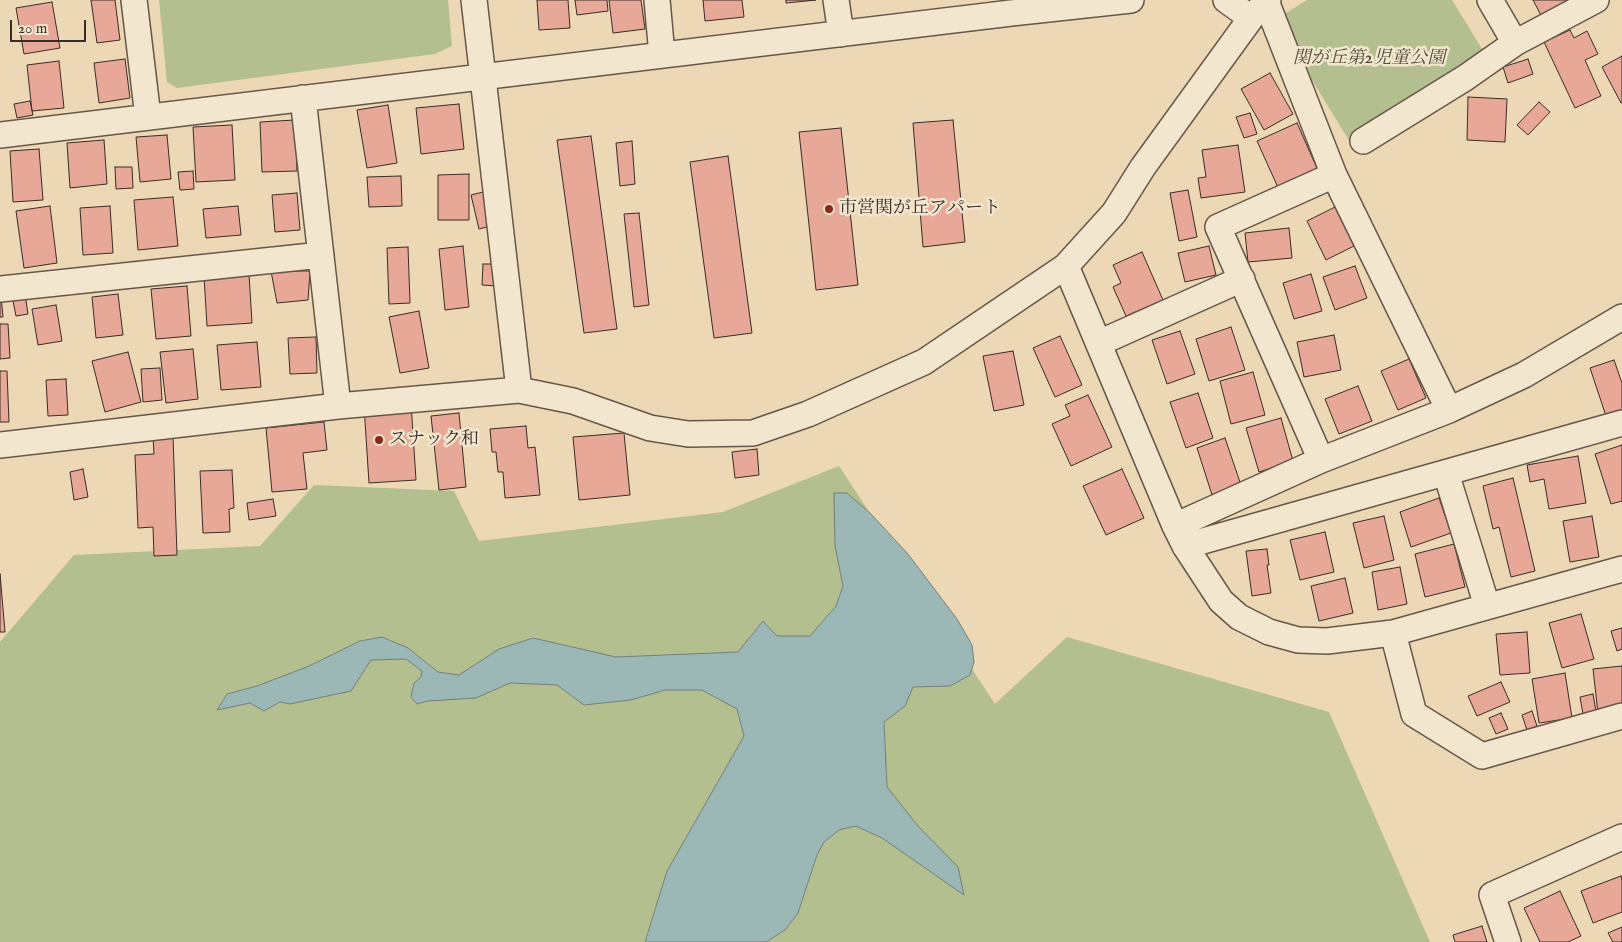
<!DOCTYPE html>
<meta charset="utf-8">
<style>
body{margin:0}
#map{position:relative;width:1622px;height:942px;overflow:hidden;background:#ecd8b4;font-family:"IM FELL English",serif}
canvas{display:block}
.scale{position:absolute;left:10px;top:20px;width:76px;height:22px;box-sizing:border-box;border:2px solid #3a2c26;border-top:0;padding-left:6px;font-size:15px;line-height:18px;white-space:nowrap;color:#3a2c26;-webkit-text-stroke:4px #f3e6ce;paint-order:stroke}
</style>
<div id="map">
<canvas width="1622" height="942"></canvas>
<div class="scale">20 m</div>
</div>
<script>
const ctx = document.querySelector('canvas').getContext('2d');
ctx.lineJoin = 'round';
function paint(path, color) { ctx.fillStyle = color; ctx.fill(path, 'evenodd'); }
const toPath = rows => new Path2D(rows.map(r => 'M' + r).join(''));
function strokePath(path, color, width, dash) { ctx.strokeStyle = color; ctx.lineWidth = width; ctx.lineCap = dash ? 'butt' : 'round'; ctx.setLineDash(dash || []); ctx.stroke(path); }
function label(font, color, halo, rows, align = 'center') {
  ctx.font = font + ' "IM FELL English","Noto Serif JP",serif'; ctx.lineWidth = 5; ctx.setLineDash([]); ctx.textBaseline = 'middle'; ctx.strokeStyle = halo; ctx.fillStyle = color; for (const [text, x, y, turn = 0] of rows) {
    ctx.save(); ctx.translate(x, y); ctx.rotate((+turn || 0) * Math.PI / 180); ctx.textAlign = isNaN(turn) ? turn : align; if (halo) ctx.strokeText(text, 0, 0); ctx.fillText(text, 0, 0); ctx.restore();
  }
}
paint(toPath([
 [159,0,448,0,452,46,435,54,177,88,167,82],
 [1307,0,1452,0,1487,57,1350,142,1275,20],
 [839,466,995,704,1067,637,1329,712,1430,942,0,942,0,642,74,555,260,546,314,485,454,491,479,541,723,512]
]), '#b4bf90');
const water = toPath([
 [834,493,847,493,870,513,908,554,957,619,972,645,974,662,970,675,950,686,913,687,905,706,884,722,887,787,918,826,958,867,964,895,882,838,856,826,839,830,824,842,817,855,798,913,785,930,766,942,645,942,667,871,744,736,737,709,702,690,665,690,631,700,584,705,557,685,510,683,476,698,428,701,417,704,411,697,414,683,421,677,422,671,406,659,371,660,351,691,290,704,280,702,264,711,250,703,217,710,227,694,257,686,309,666,360,641,382,637,408,648,438,672,459,675,499,649,533,638,616,657,738,652,763,621,777,636,810,636,836,606,843,586,835,546,834,493]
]);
paint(water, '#9cb8b6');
strokePath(water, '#75807c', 1);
const building = toPath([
 [91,0,115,0,120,40,97,43,91,0],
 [537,0,568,0,570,28,539,30,537,0],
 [575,0,607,0,608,11,577,15,575,0],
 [609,0,641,0,645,29,613,33,609,0],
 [703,0,742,0,744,17,705,21,703,0],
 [786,0,816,0,786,3,786,0],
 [1533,0,1573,0,1543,19,1533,0],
 [52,2,60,48,24,54,16,8,52,2],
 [1570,30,1574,38,1587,31,1598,54,1585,60,1601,96,1575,108,1544,42,1570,30],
 [1622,56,1622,103,1621,103,1602,67,1622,56],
 [125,59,130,98,99,103,94,63,125,59],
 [1528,59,1533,74,1508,83,1503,67,1528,59],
 [59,61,64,108,32,111,27,65,59,61],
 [1270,73,1293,114,1264,130,1241,89,1270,73],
 [1468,97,1507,99,1505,142,1467,140,1468,97],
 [30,101,33,115,17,118,14,104,30,101],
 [1539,102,1550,112,1528,135,1517,125,1539,102],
 [459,104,464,149,421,154,416,108,459,104],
 [388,105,397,163,367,168,357,110,388,105],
 [1250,113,1257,134,1244,138,1236,117,1250,113],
 [295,120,297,171,262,172,260,122,295,120],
 [953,120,965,242,923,247,913,123,953,120],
 [1297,123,1320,175,1280,192,1257,141,1297,123],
 [232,125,235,180,196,182,193,127,232,125],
 [841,128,858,285,816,290,799,132,841,128],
 [167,135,171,179,140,182,136,137,167,135],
 [591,136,617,329,584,333,557,140,591,136],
 [104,140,107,184,70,188,67,143,104,140],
 [632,141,635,184,620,186,616,143,632,141],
 [1238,145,1245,192,1201,198,1198,178,1206,177,1202,150,1238,145],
 [39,149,43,200,13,202,10,151,39,149],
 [728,156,752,333,714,338,690,162,728,156],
 [115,167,132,167,133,188,116,189,115,167],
 [193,171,194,189,180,190,178,172,193,171],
 [469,174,469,220,438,220,438,175,469,174],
 [401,176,402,206,369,207,367,177,401,176],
 [1188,190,1197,237,1179,241,1170,193,1188,190],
 [483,192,491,226,479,229,471,195,483,192],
 [297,193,300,230,275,232,272,195,297,193],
 [173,197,178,246,138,250,134,200,173,197],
 [50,206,57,263,24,268,16,211,50,206],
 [110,206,113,253,83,255,80,208,110,206],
 [238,206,241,235,206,238,203,209,238,206],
 [1335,207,1354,246,1326,260,1307,221,1335,207],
 [639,213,649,305,634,307,624,214,639,213],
 [1289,228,1292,258,1248,262,1245,233,1289,228],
 [463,246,469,307,445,310,439,249,463,246],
 [1209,246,1216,275,1185,282,1178,253,1209,246],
 [408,247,410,303,389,304,387,248,408,247],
 [1142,252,1163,300,1126,316,1113,287,1121,283,1113,265,1142,252],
 [483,264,498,264,497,286,482,285,483,264],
 [1355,266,1367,298,1335,310,1323,277,1355,266],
 [271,271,310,271,308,300,277,303,271,271],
 [249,274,252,323,207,326,204,276,249,274],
 [1311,274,1322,311,1294,319,1283,283,1311,274],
 [187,286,191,336,156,339,151,289,187,286],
 [25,294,28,314,16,316,12,296,25,294],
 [118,294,123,335,96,338,92,297,118,294],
 [0,296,1,296,3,317,0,317,0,296],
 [56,305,62,341,38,345,32,309,56,305],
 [419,311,429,368,400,373,389,317,419,311],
 [0,324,8,324,10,358,0,359,0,324],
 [1231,327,1245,370,1209,381,1196,339,1231,327],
 [1180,331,1195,374,1167,384,1152,340,1180,331],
 [1334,335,1341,370,1304,377,1297,342,1334,335],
 [1060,336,1082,385,1055,397,1033,348,1060,336],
 [316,337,317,373,290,374,288,338,316,337],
 [257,342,261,387,221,390,217,345,257,342],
 [193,349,198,399,166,403,160,352,193,349],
 [1013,351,1024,405,994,411,983,356,1013,351],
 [128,352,141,402,105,412,92,361,128,352],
 [1409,359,1426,398,1398,410,1381,371,1409,359],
 [1614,360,1622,383,1622,410,1606,416,1590,368,1614,360],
 [160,368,162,400,143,402,141,369,160,368],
 [0,371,7,371,9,422,0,422,0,371],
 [1253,372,1265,415,1231,424,1220,381,1253,372],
 [66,379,68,415,48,416,46,380,66,379],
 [1358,386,1372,421,1339,434,1325,399,1358,386],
 [1198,393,1213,438,1186,448,1170,402,1198,393],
 [1088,395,1112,447,1071,466,1052,424,1070,416,1065,405,1088,395],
 [411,403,416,480,369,483,364,406,411,403],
 [459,413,466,487,439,490,431,416,459,413],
 [1281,418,1293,461,1259,472,1246,428,1281,418],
 [324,422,327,450,303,453,307,489,272,492,266,428,324,422],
 [526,426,528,448,535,447,540,495,505,498,503,472,498,472,496,452,492,452,490,429,526,426],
 [624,433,630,495,579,500,573,437,624,433],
 [153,436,173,436,177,555,154,556,153,527,138,528,135,455,154,454,153,436],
 [1225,438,1243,491,1214,501,1197,448,1225,438],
 [1622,445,1622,501,1611,504,1595,454,1622,445],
 [757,449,759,475,735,478,732,452,757,449],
 [1578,456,1586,503,1549,509,1544,479,1530,482,1527,465,1578,456],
 [83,469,88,497,74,500,70,472,83,469],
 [1122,469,1144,518,1106,535,1083,486,1122,469],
 [232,470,234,508,229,509,230,532,203,533,200,471,232,470],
 [1513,478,1535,571,1511,577,1499,527,1493,529,1483,486,1513,478],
 [1439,498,1451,533,1411,547,1400,512,1439,498],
 [273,499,276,516,249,520,247,503,273,499],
 [1384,516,1394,560,1364,568,1353,523,1384,516],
 [1592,516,1599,557,1570,562,1563,521,1592,516],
 [1325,532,1334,572,1300,580,1290,540,1325,532],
 [1454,544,1465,587,1425,597,1415,554,1454,544],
 [1267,549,1269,565,1267,565,1271,593,1252,596,1246,551,1267,549],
 [1400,567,1407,604,1378,610,1372,572,1400,567],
 [0,574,5,632,0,632,0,574],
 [1345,578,1353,613,1319,621,1311,586,1345,578],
 [1581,614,1594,659,1562,668,1549,623,1581,614],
 [1622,628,1622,649,1617,651,1611,631,1622,628],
 [1527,632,1530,673,1500,675,1496,634,1527,632],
 [1622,666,1622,710,1598,713,1593,669,1622,666],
 [1565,673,1572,718,1539,723,1532,679,1565,673],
 [1501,682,1510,702,1477,716,1468,696,1501,682],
 [1593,694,1596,711,1583,714,1580,697,1593,694],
 [1532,711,1537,726,1527,730,1522,715,1532,711],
 [1501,713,1508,729,1496,734,1489,718,1501,713],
 [1621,876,1622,880,1622,912,1593,923,1581,891,1621,876],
 [1560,891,1581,936,1568,942,1540,942,1524,908,1560,891],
 [1482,926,1487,942,1455,942,1453,935,1482,926],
 [1622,927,1622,942,1613,942,1608,933,1622,927]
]);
paint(building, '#e7a898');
strokePath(building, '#3a2c26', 1);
const minor = toPath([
 [134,0,148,117],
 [474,0,519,390],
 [657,0,662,55],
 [836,0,841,34],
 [1226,0,1251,18],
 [1490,0,1515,43],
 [1266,1,1334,175,1449,410,1321,460,1218,227,1334,175],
 [303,98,338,406],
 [0,135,1011,13,1131,0],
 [1363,141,1465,78,1515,43,1596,0],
 [1066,266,1175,526,1185,546,1221,601,1239,617,1269,632,1298,640,1327,641,1393,633,1622,569],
 [0,289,321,255],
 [1099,343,1242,279],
 [1449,410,1524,375,1622,317],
 [0,445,338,406,519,390,573,401,650,428,688,434,753,433,808,414,924,362,1066,266,1114,213,1143,167,1251,18,1268,0],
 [1446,473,1487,606],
 [1175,526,1321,460],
 [1185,546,1622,423],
 [1393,633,1414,714,1482,756,1622,716],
 [1508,942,1492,895,1622,837]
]);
strokePath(minor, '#66574a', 28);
strokePath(minor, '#f3e6ce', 25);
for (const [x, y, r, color] of [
 [829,209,5,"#8f2418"],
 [379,440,5,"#8f2418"]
]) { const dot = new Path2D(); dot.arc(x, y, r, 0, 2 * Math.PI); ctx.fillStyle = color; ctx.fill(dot); strokePath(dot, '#f3e6ce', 2); }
label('italic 18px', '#52493b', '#f3e6ce', [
 ["関が丘第2児童公園",1369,59]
]);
label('18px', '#3a2c26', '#f3e6ce', [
 ["市営関が丘アパート",839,209],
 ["スナック和",389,440]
], 'left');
</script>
